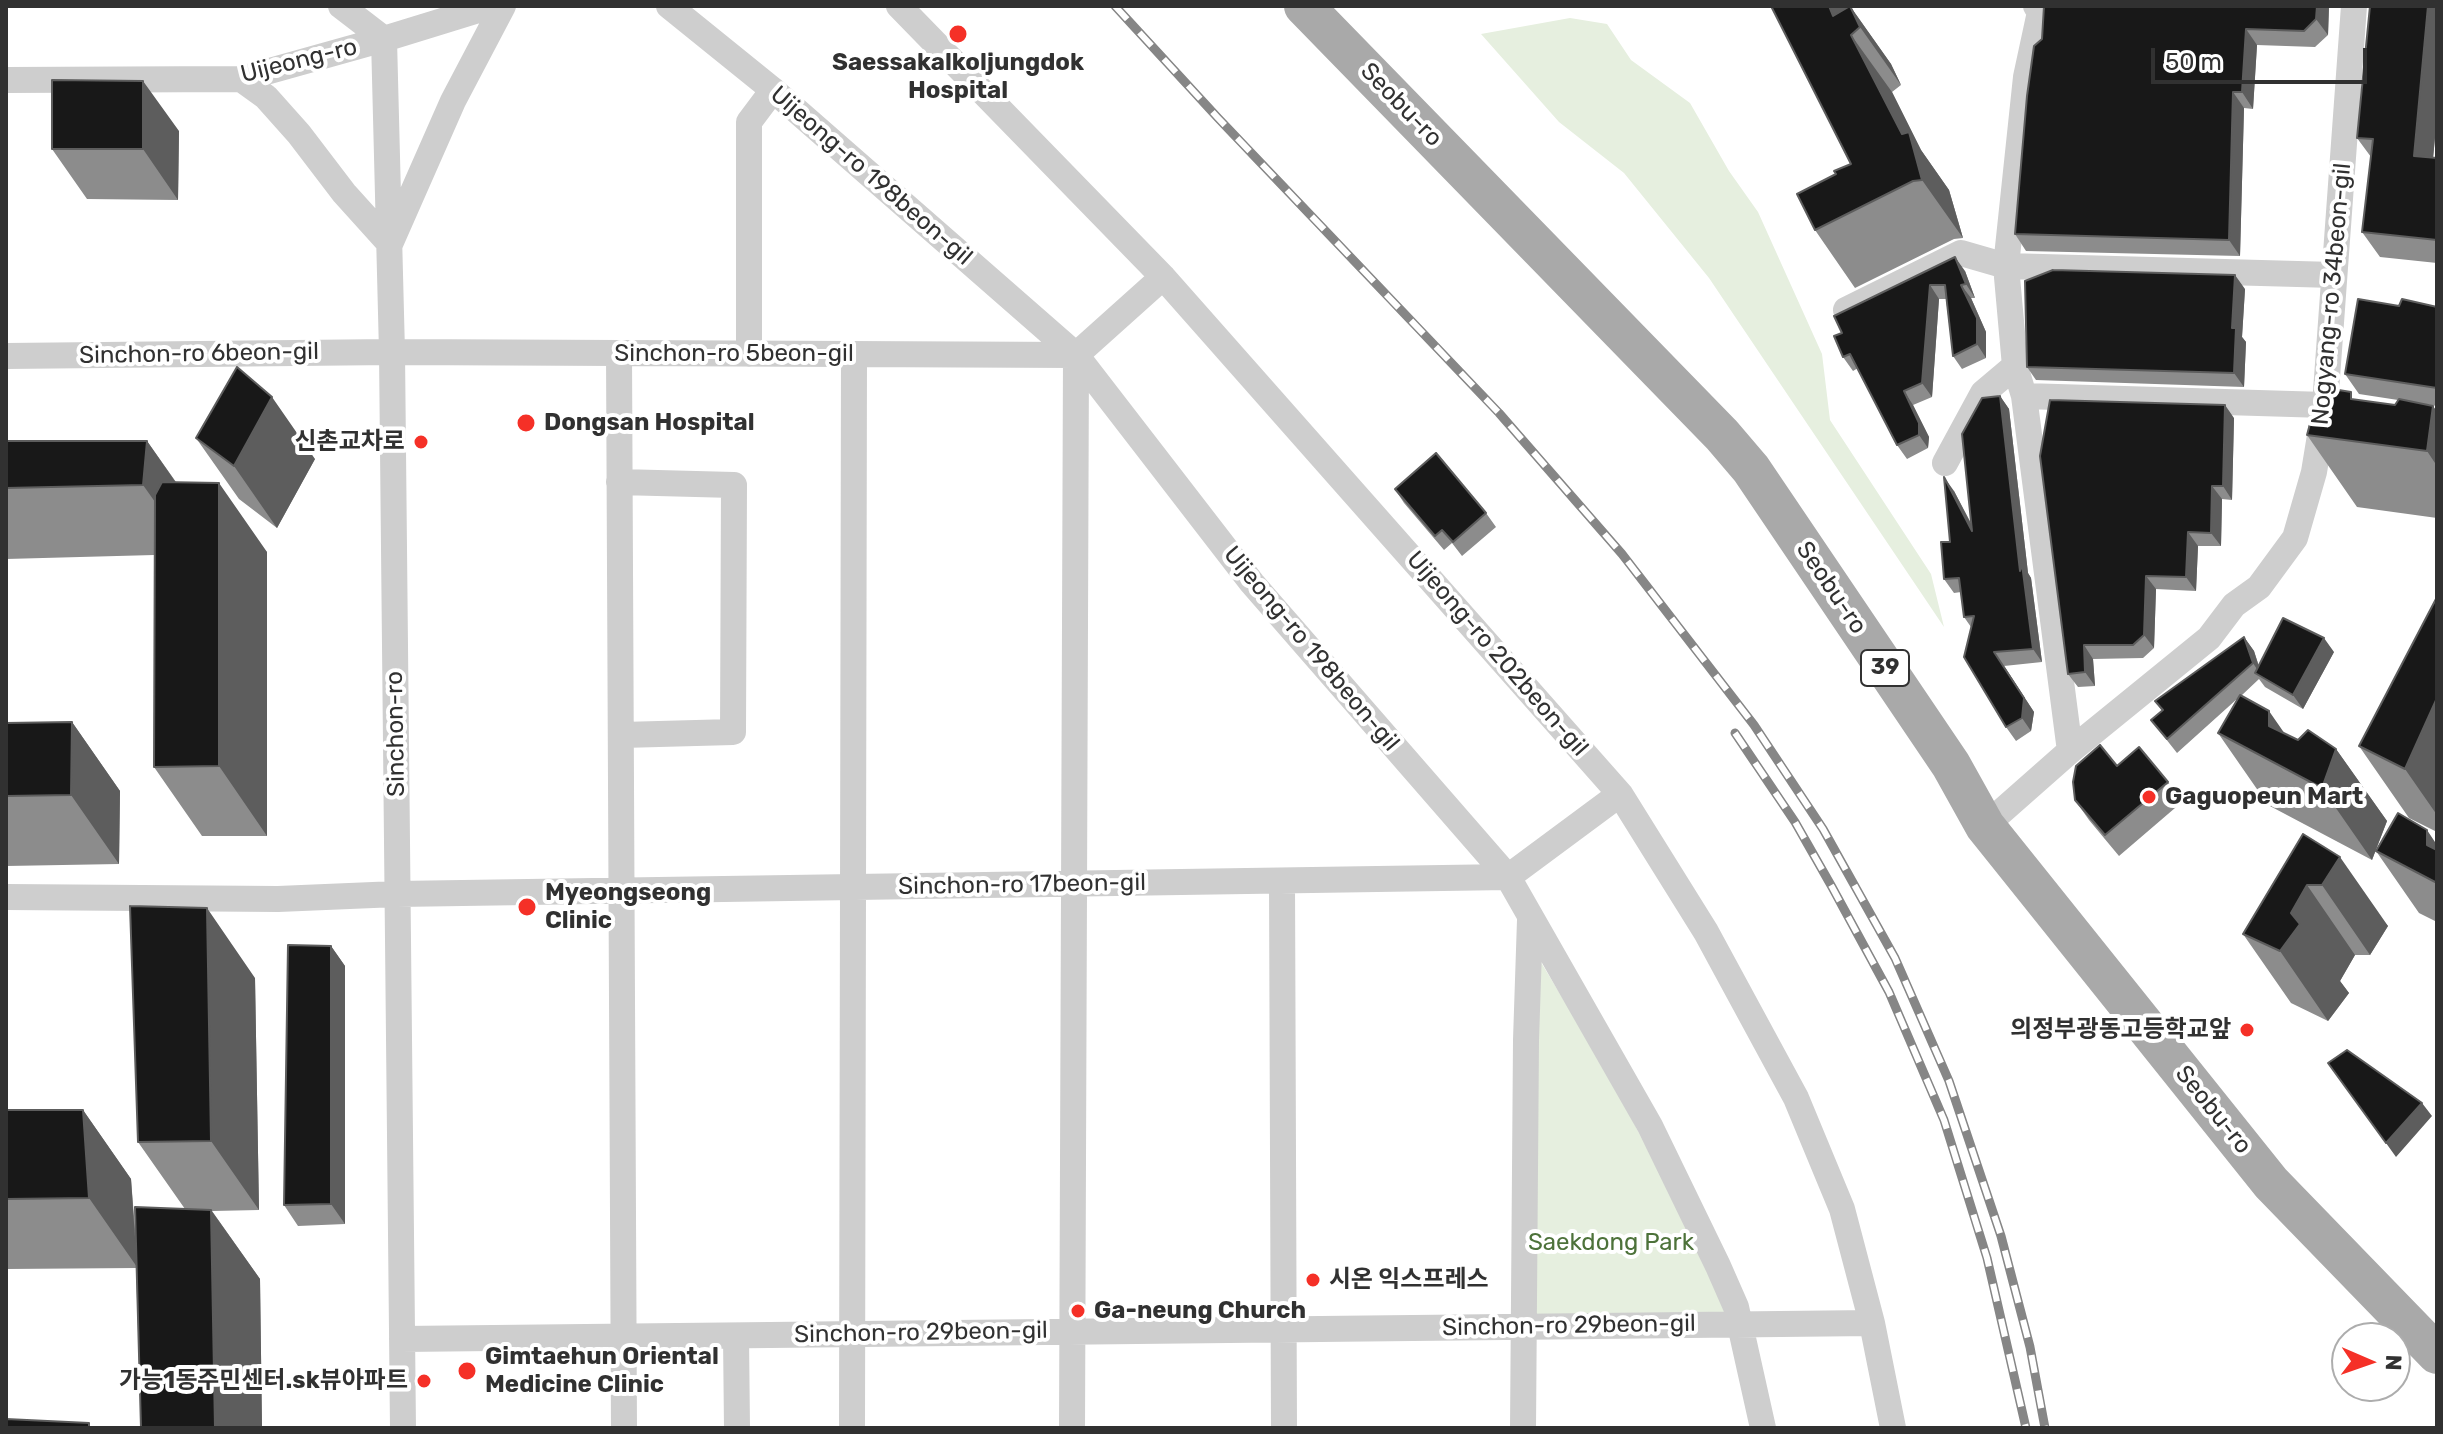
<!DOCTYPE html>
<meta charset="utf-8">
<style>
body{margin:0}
#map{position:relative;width:2443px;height:1434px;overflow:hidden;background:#fff;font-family:Rubik,sans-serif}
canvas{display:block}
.frame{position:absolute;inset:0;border:8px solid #313131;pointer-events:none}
.north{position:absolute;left:2331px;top:1322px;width:80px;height:80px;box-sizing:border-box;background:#fff;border:2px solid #adadad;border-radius:50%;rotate:92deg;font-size:22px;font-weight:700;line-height:32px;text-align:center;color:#313131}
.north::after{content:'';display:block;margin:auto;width:28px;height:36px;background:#f53027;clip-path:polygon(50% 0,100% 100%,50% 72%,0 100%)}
.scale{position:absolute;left:2151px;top:48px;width:216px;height:36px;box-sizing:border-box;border:4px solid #313131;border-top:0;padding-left:10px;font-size:24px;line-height:28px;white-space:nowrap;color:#313131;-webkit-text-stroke:6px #fff;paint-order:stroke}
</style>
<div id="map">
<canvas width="2443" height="1434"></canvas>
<div class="frame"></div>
<div class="north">N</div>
<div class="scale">50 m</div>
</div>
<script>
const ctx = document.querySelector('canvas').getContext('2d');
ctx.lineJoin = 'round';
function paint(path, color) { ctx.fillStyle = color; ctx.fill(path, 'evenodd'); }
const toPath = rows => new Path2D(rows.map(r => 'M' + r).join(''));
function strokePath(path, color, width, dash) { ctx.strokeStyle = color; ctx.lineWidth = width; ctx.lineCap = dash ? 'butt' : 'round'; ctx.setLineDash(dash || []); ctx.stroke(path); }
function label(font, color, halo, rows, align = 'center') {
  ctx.font = font + ' Rubik,"Noto Sans KR",sans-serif'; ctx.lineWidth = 8; ctx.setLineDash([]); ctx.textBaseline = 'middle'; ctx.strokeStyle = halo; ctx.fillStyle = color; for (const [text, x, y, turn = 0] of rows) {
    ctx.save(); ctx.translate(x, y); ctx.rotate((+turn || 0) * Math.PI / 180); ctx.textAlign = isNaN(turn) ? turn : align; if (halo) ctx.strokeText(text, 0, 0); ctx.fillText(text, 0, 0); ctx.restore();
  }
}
paint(toPath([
 [1570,18,1607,24,1631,60,1690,103,1729,171,1758,212,1822,354,1830,420,1931,574,1944,627,1709,278,1624,173,1559,122,1481,34],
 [1536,954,1610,1077,1681,1214,1724,1306,1725,1322,1534,1319]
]), '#e6efdf');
strokePath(toPath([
 [341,6,384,39],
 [669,6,773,90,1076,355,1252,583,1508,877,1650,1126,1718,1266,1736,1307,1763,1428],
 [899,6,1163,277,1620,794,1706,932,1796,1098,1842,1209,1872,1323,1893,1428],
 [2036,6,2040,12,2026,77,2006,266,2015,366,2024,396,2070,751],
 [384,39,392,352,403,1428],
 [241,79,266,97,299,134,344,193,390,244,453,101,503,6],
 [6,80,241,79,384,39,491,6],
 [1846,310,1961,253,2006,266,2334,275],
 [619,353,624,1428],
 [749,354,749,122,773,90],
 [6,356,392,352,1076,355],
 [2024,396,2325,405],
 [1945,463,1983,393,2015,366],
 [619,482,734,485,733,732,622,735],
 [1985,826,2070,751,2209,638,2234,605,2259,587,2295,538,2314,472,2325,405,2354,6],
 [1282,881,1284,1428],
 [6,897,278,899,397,894,1508,877,1620,794],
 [736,1336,737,1428],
 [402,1339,1872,1323],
 [852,1428,854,354],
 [1072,1428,1076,355,1163,277],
 [1523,1428,1526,1040,1530,920]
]), '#cecece', 26);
strokePath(toPath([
 [1304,6,1722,435,1751,469,1951,765,1985,826,2271,1183,2437,1354]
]), '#a9a9a9', 40);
const rail = toPath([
 [1115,6,1218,118,1499,413,1622,554,1754,725,1823,829,1895,958,1949,1081,2001,1236,2030,1347,2045,1428],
 [1735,733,1795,822,1832,887,1889,992,1944,1120,1987,1258,2026,1428]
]);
strokePath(rail, '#868686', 9);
strokePath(rail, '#fff', 6, [18]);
paint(toPath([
 [1771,6,1846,6,1847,8,1850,6,1891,64,1901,85,1892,92,1921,150,1949,190,1963,238,1954,239,1855,288,1815,230,1836,174,1851,164],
 [2044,6,2329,6,2328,35,2315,47,2257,45,2253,109,2244,108,2240,256,2026,251,2015,234,2042,39],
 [2437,8,2437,117,2433,158,2437,158,2437,263,2380,257,2362,232,2371,157,2357,138],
 [179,131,178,200,87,199,52,149],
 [1965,271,1975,298,1971,298,1986,332,1986,358,1962,369,1953,356,1946,299,1939,299,1932,397,1913,405,1929,437,1928,448,1907,459,1897,445,1858,368,1853,371,1843,357,1842,333,1834,316],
 [2245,289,2242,337,2246,342,2244,387,2036,380,2027,367],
 [2399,306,2437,307,2437,406,2412,402,2433,406,2437,412,2437,518,2357,507,2307,435,2356,400,2395,405,2398,400,2359,394,2345,374],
 [2000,396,2009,409,2028,573,2031,578,2042,662,2004,666,2034,712,2031,731,2016,741,2006,727,1971,627,1964,617,1961,592,1954,593,1944,579,1950,542,1954,491,1972,525],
 [2234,418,2232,500,2222,499,2221,546,2198,546,2196,591,2156,589,2154,648,2143,658,2093,659,2095,686,2078,687,2068,674,2040,456],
 [196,438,315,459,277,528,239,499],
 [6,441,147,441,176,482,267,552,267,836,202,836,154,767,154,555,6,559],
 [1395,489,1486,513,1496,527,1462,556,1452,543,1444,550,1404,503],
 [2437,597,2437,832,2409,818,2359,746],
 [2244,637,2254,651,2259,666,2334,652,2303,709,2265,687,2259,679,2241,696,2284,734,2298,740,2336,749,2387,821,2372,860,2268,805,2218,733,2237,699,2177,753,2151,720,2162,711,2155,701],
 [72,722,120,791,119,864,6,866,6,723],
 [2117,766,2168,782,2182,802,2119,856,2089,820,2075,800],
 [2303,834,2388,926,2370,955,2355,955,2340,981,2349,993,2328,1021,2291,1003,2243,934],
 [2437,845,2437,922,2419,913,2376,851],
 [331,946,345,966,345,1224,298,1226,284,1205],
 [255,978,259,1210,212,1211,260,1279,262,1428,141,1428,136,1268,6,1269,6,1110,83,1110,131,1179,136,1242,185,1209,138,1142]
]), '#8c8c8c');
paint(toPath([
 [1829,6,1846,6,1856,31,1851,35,1892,92,1921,150,1949,190,1963,238,1922,180,1902,134,1833,16],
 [1850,6,1891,64,1901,85,1860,27],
 [2317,6,2329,6,2328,35,2316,19],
 [2428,6,2436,6,2437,8,2437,117,2431,180,2414,156],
 [2246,29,2257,45,2253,109,2242,92],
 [143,81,179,131,178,200,143,149],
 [2233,92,2244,108,2240,256,2229,240],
 [1955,257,1965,271,1975,298,1966,284],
 [2235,275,2245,289,2242,337,2246,342,2244,387,2234,373,2232,328],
 [1930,285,1939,299,1932,397,1922,383],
 [1961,285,1971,298,1986,332,1986,358,1977,344],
 [1904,391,1913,405,1929,437,1928,448,1919,435],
 [2000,396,2009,409,2028,573,2031,578,2042,662,2033,649,2020,571],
 [272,397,315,459,277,528,234,466],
 [2225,405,2234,418,2232,500,2223,486],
 [2433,406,2437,412,2437,466,2427,451],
 [147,441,195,510,192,554,143,485],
 [1944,477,1954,491,1982,545,1972,531],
 [219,483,267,552,267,836,219,766],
 [2212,486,2222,499,2221,546,2211,533],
 [2188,532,2198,546,2196,591,2186,577],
 [2146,576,2156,589,2154,648,2144,635],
 [2244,637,2254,651,2262,677,2253,663],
 [2324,638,2334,652,2303,709,2293,695],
 [2084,645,2093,659,2095,686,2085,672],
 [2004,666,2034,712,2031,731,2022,718],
 [2437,698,2437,815,2405,769],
 [2269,711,2319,783,2269,726],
 [72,722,120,791,119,864,71,795],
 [2336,749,2387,821,2372,860,2322,788],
 [2427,830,2437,845,2437,859,2427,845],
 [2340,857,2388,926,2370,955,2322,885],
 [2307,885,2355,955,2340,981,2349,993,2328,1021,2280,951,2291,913],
 [207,908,255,978,259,1210,211,1141],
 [331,946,345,966,345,1224,331,1204],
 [2422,1103,2432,1116,2396,1157,2386,1143],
 [83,1110,131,1179,137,1267,89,1198],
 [211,1210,260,1279,262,1428,215,1428]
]), '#5d5d5d');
const building = toPath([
 [1771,6,1829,6,1833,16,1850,6,1860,27,1851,35,1902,134,1909,132,1922,180,1913,181,1815,230,1797,194,1836,174,1834,171,1851,164,1771,6],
 [2044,6,2317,6,2316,19,2304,31,2246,29,2242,92,2233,92,2229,240,2015,234,2027,96,2034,46,2042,39,2044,6],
 [2370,6,2428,6,2414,156,2437,158,2437,240,2362,232,2373,139,2357,138,2370,6],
 [52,80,143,81,143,149,52,149,52,80],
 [1955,257,1966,284,1961,285,1977,318,1977,344,1953,356,1945,285,1930,285,1922,383,1904,391,1919,423,1919,435,1897,445,1850,354,1843,357,1834,336,1842,333,1834,316,1955,257],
 [2053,270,2235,275,2232,328,2236,328,2234,373,2027,367,2025,281,2053,270],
 [2358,299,2399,306,2402,299,2437,307,2437,388,2345,374,2358,299],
 [237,367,272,397,234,466,196,438,237,367],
 [2320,387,2351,392,2351,399,2395,405,2399,399,2433,406,2427,451,2307,435,2320,387],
 [2000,396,2020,571,2022,564,2033,649,1994,652,2024,698,2022,718,2006,727,1964,657,1974,616,1964,617,1959,578,1944,579,1941,542,1950,542,1944,477,1972,531,1962,434,1982,398,2000,396],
 [2050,400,2225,405,2223,486,2212,486,2211,533,2188,532,2186,577,2146,576,2144,635,2133,645,2084,645,2085,672,2068,674,2040,456,2050,400],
 [6,441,147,441,143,485,6,488,6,441],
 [1436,453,1486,513,1453,542,1442,530,1435,536,1395,489,1436,453],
 [162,482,219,483,219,766,154,767,155,495,162,482],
 [2437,597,2437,698,2405,769,2359,746,2437,597],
 [2283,618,2324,638,2293,695,2255,673,2283,618],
 [2244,637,2253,663,2167,739,2151,720,2163,710,2155,701,2244,637],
 [2240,695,2269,711,2269,726,2298,740,2308,730,2336,749,2322,788,2218,733,2240,695],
 [72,722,71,795,6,796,6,723,72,722],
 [2100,745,2117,766,2139,747,2168,782,2105,835,2075,800,2073,782,2076,766,2100,745],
 [2398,813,2427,830,2427,845,2437,850,2437,883,2376,851,2398,813],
 [2303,834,2340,857,2322,885,2307,885,2291,913,2300,924,2280,951,2243,934,2303,834],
 [130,906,207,908,211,1141,138,1142,130,906],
 [288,945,331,946,331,1204,284,1205,288,945],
 [2347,1050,2422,1103,2386,1143,2328,1063,2347,1050],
 [6,1110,83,1110,89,1198,6,1199,6,1110],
 [135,1207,211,1210,215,1428,141,1428,135,1207],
 [6,1419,89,1423,89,1428,6,1428,6,1419]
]);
paint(building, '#181818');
strokePath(building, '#5d5d5d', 2);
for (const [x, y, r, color] of [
 [958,34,10,"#f53027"],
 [526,423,10,"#f53027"],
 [421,442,8,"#f53027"],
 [2149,797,8,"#f53027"],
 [527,907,10,"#f53027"],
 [2247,1030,8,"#f53027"],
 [1313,1280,8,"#f53027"],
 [1078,1311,8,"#f53027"],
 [467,1371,10,"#f53027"],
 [424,1381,8,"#f53027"]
]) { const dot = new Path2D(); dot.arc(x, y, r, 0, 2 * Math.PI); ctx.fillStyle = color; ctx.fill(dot); strokePath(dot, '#fff', 3); }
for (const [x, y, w] of [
 [1885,668,48]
]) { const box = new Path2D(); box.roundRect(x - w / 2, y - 18, w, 36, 6); ctx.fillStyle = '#fff'; ctx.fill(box); strokePath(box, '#313131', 2); }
label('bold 22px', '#313131', null, [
 ["39",1885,668]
]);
label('24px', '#313131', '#fff', [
 ["Uijeong-ro",299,61,-14],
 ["Seobu-ro",1401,105,46],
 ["Uijeong-ro 198beon-gil",871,176,41],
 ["Nogyang-ro 34beon-gil",2332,294,-85],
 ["Sinchon-ro 6beon-gil",199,354,-1],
 ["Sinchon-ro 5beon-gil",734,354],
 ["Seobu-ro",1831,588,56],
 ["Uijeong-ro 198beon-gil",1311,649,50],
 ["Uijeong-ro 202beon-gil",1497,654,49],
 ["Sinchon-ro",396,734,-91],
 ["Sinchon-ro 17beon-gil",1022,885,-1],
 ["Seobu-ro",2213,1110,51],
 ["Sinchon-ro 29beon-gil",1569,1326,-1],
 ["Sinchon-ro 29beon-gil",921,1333,-1]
]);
label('bold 24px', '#313131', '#fff', [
 ["Saessakalkoljungdok",958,63,"center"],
 ["Hospital",958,91,"center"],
 ["Dongsan Hospital",544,423],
 ["신촌교차로",405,442,"right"],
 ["Gaguopeun Mart",2165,797],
 ["Myeongseong",545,893],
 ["Clinic",545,921],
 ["의정부광동고등학교앞",2231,1030,"right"],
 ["시온 익스프레스",1329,1280],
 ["Ga-neung Church",1094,1311],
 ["Gimtaehun Oriental",485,1357],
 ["Medicine Clinic",485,1385],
 ["가능1동주민센터.sk뷰아파트",408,1381,"right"]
], 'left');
label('24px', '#4d723a', '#fff', [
 ["Saekdong Park",1611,1243]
]);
</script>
